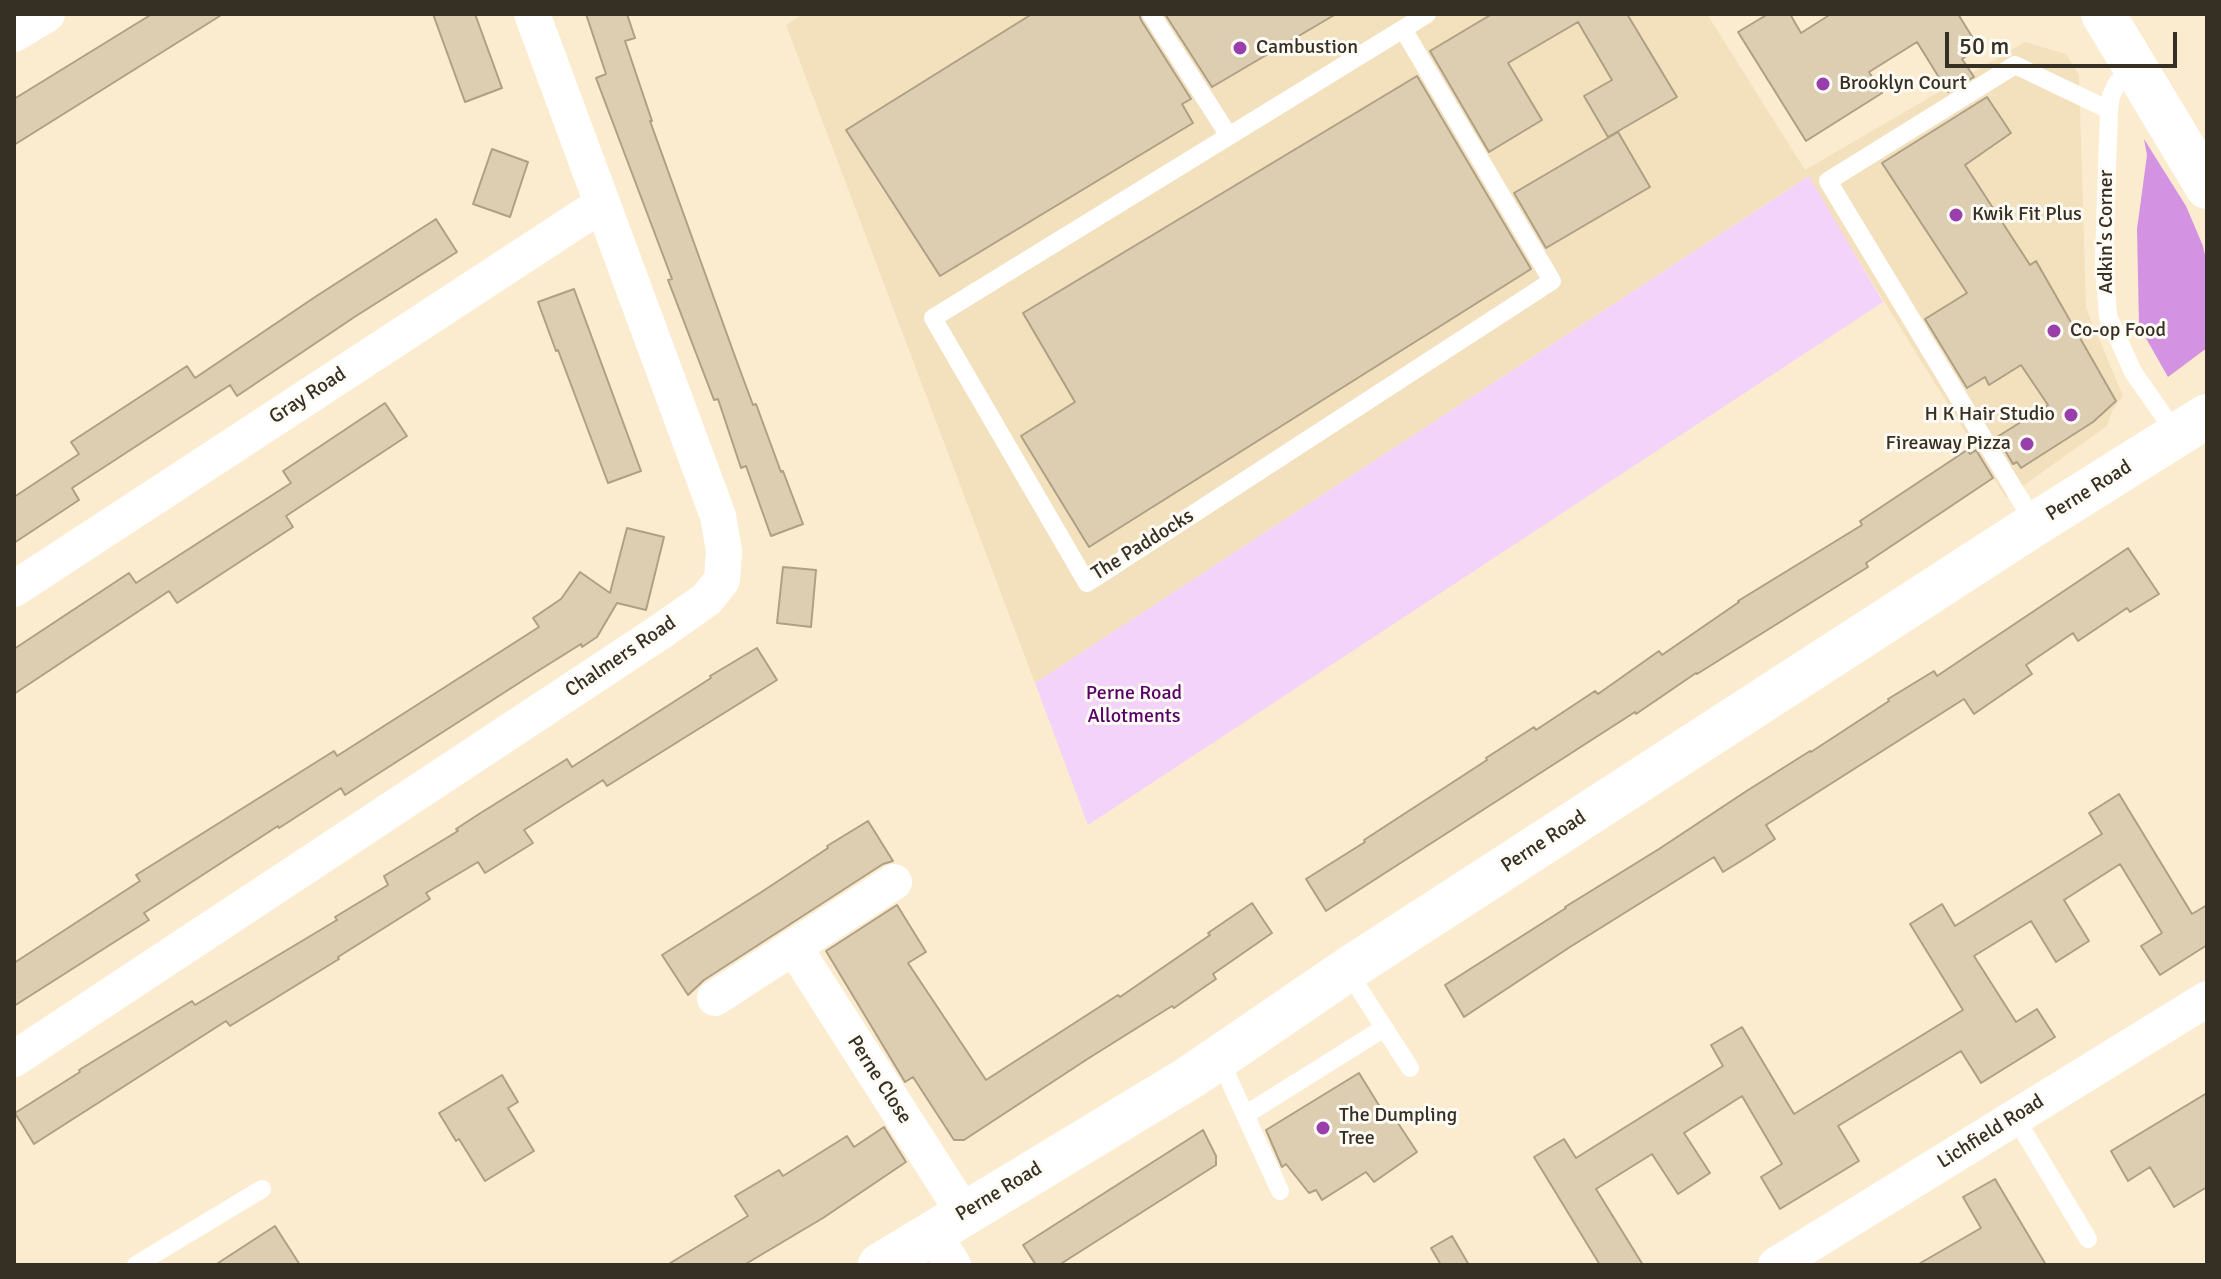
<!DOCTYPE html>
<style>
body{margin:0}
#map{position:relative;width:2221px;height:1279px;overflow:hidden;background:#fceccf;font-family:Signika,sans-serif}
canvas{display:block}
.frame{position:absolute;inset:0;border:16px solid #352f24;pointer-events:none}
.scale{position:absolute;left:1945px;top:32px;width:232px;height:36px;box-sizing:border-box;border:4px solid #352f24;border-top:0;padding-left:10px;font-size:24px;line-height:28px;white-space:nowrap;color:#352f24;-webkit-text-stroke:6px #fefbf5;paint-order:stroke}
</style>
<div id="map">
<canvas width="2221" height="1279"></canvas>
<div class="frame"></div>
<div class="scale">50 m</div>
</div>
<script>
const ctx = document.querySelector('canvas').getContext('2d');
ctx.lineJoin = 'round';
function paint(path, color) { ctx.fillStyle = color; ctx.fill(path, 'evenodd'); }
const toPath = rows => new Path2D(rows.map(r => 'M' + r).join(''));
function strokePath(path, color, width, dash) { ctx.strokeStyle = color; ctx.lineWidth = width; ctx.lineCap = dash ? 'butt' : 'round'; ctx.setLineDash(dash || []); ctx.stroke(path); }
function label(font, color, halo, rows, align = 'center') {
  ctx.font = font + ' Signika,sans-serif'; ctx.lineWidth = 6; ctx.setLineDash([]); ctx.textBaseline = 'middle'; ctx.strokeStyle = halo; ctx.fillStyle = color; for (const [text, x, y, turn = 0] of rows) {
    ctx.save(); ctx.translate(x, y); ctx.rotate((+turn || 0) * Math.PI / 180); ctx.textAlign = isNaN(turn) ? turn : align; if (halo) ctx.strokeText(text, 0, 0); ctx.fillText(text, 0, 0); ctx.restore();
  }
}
paint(toPath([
 [803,14,1707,14,1805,170,2025,42,2066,54,2079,75,2086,308,2123,396,2112,411,2107,426,2006,498,1807,177,1035,683,786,25]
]), '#f3e0bd');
paint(toPath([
 [1809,176,1883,302,1088,825,1035,683]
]), '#f3d3fa');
paint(toPath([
 [2144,139,2186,206,2203,246,2207,264,2207,348,2168,377,2139,326,2137,229,2147,155]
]), '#d493e2');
const building = toPath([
 [152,14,223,14,14,145,14,99,152,14],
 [433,14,475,14,502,88,465,102,433,14],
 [586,14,627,14,635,38,625,41,652,121,650,121,737,362,753,405,756,404,781,472,783,471,803,524,771,536,746,466,741,468,718,399,714,400,668,280,672,279,596,78,606,74,586,14],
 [1032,14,1139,14,1141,20,1191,99,1182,104,1193,123,940,276,846,130,1032,14],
 [1165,14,1336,14,1212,87,1165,14],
 [1492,14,1627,14,1677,97,1608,137,1584,96,1612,80,1578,22,1508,63,1542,120,1489,152,1430,51,1492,14],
 [1768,14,1790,14,1801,33,1831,14,1958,14,1979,48,1962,59,1974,77,1948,92,1917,42,1869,72,1882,93,1806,141,1738,32,1768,14],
 [1417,76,1531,269,1089,547,1021,436,1075,402,1023,313,1417,76],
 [1987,97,2011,133,1965,165,2030,265,2036,261,2116,401,2093,422,2021,468,2017,462,2013,464,1997,437,2048,405,2021,365,1989,385,1985,377,1967,388,1925,319,1967,293,1882,163,1987,97],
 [1618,132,1650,187,1546,248,1514,193,1618,132],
 [492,149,528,162,510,217,473,204,492,149],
 [436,219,457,252,356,316,237,396,230,385,72,488,79,500,14,543,14,497,79,454,71,442,187,366,195,378,315,297,436,219],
 [574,289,641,471,608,483,558,350,556,351,538,302,574,289],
 [385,403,407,436,286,516,293,527,177,603,169,591,14,694,14,649,129,573,136,583,291,483,283,471,385,403],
 [1967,450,1970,454,1976,450,1993,478,1866,563,1868,567,1697,674,1696,673,1636,714,1635,712,1326,911,1306,879,1365,842,1364,840,1487,760,1486,758,1534,727,1536,730,1595,691,1598,694,1659,651,1662,655,1739,602,1738,601,1862,525,1860,521,1967,450],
 [627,528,664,537,646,610,617,603,597,637,582,647,581,644,533,674,345,795,341,788,279,828,278,826,144,913,149,920,14,1006,14,963,140,881,136,875,334,751,337,756,539,627,533,618,561,599,580,572,610,593,627,528],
 [2128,548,2159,594,2130,612,2127,608,2078,641,2073,633,2026,665,2032,674,1974,714,1964,699,1766,825,1775,839,1749,856,1723,872,1714,857,1570,947,1464,1017,1445,985,1566,908,1565,907,1659,849,1745,792,1810,751,1811,752,1889,701,1888,699,1934,671,1937,676,2128,548],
 [783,567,816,570,811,627,777,623,783,567],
 [757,648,777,680,607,786,603,780,524,830,533,843,485,873,478,862,426,893,430,899,338,957,339,959,230,1026,226,1021,34,1144,15,1113,80,1072,79,1070,192,1001,195,1005,337,920,335,917,388,885,384,876,458,831,456,829,479,814,567,759,572,767,711,678,710,676,757,648],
 [2119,794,2192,914,2207,905,2207,945,2160,975,2141,946,2162,933,2120,864,2064,900,2089,941,2056,962,2031,921,1974,956,2016,1022,2037,1009,2055,1037,1981,1083,1961,1051,1838,1126,1859,1161,1780,1209,1761,1177,1782,1164,1742,1096,1684,1133,1710,1173,1678,1194,1652,1154,1596,1189,1643,1265,1600,1265,1534,1157,1564,1139,1576,1158,1723,1066,1711,1045,1742,1027,1794,1114,1963,1010,1910,924,1942,904,1955,926,2102,834,2089,813,2119,794],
 [868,821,893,861,883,864,704,980,688,995,662,955,763,891,828,848,827,846,868,821],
 [1252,903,1272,933,1213,974,1216,979,1174,1008,1172,1006,1089,1058,964,1140,954,1140,913,1077,905,1082,826,951,897,905,926,952,908,963,986,1080,1118,995,1120,997,1210,935,1208,933,1252,903],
 [1359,1073,1388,1120,1394,1117,1417,1152,1374,1182,1366,1172,1322,1200,1316,1190,1309,1193,1286,1164,1282,1167,1266,1130,1359,1073],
 [502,1075,518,1102,508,1108,534,1151,485,1181,459,1139,456,1141,439,1113,502,1075],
 [2207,1093,2207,1187,2174,1207,2150,1167,2128,1181,2111,1151,2207,1093],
 [884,1127,906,1162,823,1218,744,1265,667,1265,748,1216,735,1196,779,1170,783,1176,847,1136,854,1147,884,1127],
 [1203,1130,1216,1156,1216,1165,1059,1265,1036,1265,1023,1245,1203,1130],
 [1995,1179,2046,1265,1917,1265,1981,1228,1963,1197,1995,1179],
 [275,1226,300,1265,215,1265,275,1226],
 [1452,1236,1469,1265,1441,1265,1431,1248,1452,1236]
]);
paint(building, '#ddceb2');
strokePath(building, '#aea084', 2);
strokePath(toPath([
 [1151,14,1229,136],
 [1403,29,1552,281,1087,583,933,318,1403,29,1427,14],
 [2135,68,2117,83,2111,96,2109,110,2104,260,2108,316,2133,372,2177,435],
 [2035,524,1828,181,2015,65,2109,110],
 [1347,970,1410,1068],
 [1219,1058,1280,1191],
 [1245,1115,1384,1028],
 [2015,1117,2088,1239],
 [136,1265,262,1189]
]), '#fff', 18);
strokePath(toPath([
 [14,34,47,14],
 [14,589,602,204],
 [794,947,964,1213],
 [715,998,894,882],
 [14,1059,660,632,707,599,722,580,724,551,718,516,532,14],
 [932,1232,953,1265],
 [1776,1265,2207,999]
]), '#fff', 36);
strokePath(toPath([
 [2103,14,2207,187]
]), '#fff', 44);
strokePath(toPath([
 [880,1265,1189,1078,1353,966,2035,524,2207,416]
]), '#fff', 44);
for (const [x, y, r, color] of [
 [1240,48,8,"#983fab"],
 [1823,84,8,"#983fab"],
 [1956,215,8,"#983fab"],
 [2054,331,8,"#983fab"],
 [2071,415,8,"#983fab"],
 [2027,444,8,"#983fab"],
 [1323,1128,8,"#983fab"]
]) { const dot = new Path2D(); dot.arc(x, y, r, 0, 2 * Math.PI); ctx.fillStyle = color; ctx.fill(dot); strokePath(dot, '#fefbf5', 3); }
label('20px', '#352f24', '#fefbf5', [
 ["Cambustion",1256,48],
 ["Brooklyn Court",1839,84],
 ["Kwik Fit Plus",1972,215],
 ["Co-op Food",2070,331],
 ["H K Hair Studio",2055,415,"right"],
 ["Fireaway Pizza",2011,444,"right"],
 ["The Dumpling",1339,1116],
 ["Tree",1339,1139]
], 'left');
label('20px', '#352f24', '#fefbf5', [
 ["Adkin's Corner",2107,232,-90],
 ["Gray Road",308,396,-33],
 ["Perne Road",2089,491,-32],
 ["The Paddocks",1143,545,-32],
 ["Chalmers Road",621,657,-34],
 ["Perne Road",1544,842,-33],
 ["Perne Close",879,1080,57],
 ["Lichfield Road",1991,1132,-32],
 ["Perne Road",999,1192,-31]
]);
label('20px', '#580067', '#fefbf5', [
 ["Perne Road",1134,694],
 ["Allotments",1134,717]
]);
</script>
